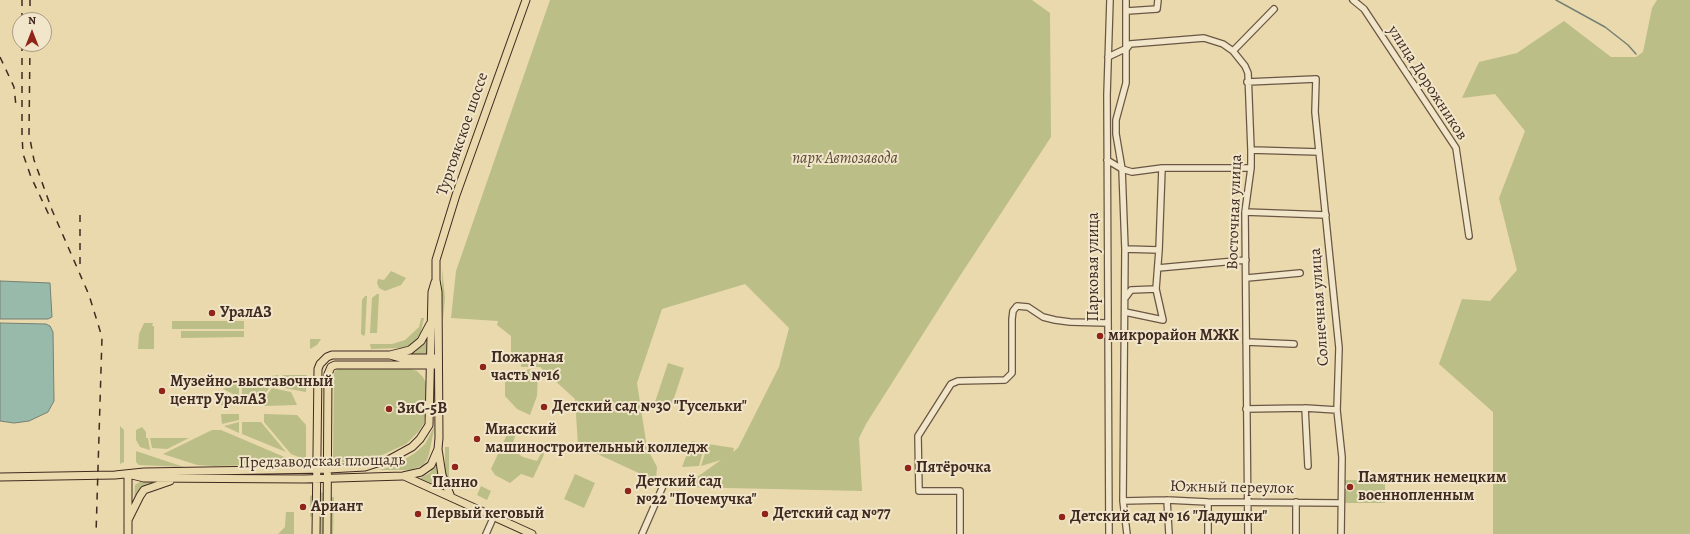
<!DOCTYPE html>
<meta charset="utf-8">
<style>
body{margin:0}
#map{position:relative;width:1690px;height:534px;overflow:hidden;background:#ead9ac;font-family:Alegreya,serif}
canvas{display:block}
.north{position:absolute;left:12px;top:12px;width:40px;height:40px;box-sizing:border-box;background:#f1e6c9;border:1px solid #aa9b86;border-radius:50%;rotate:0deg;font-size:11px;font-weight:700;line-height:16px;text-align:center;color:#402a22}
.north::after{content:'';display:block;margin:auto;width:14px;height:18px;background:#8f2418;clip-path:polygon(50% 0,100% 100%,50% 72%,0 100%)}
</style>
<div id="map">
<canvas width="1690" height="534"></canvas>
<div class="north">N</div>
</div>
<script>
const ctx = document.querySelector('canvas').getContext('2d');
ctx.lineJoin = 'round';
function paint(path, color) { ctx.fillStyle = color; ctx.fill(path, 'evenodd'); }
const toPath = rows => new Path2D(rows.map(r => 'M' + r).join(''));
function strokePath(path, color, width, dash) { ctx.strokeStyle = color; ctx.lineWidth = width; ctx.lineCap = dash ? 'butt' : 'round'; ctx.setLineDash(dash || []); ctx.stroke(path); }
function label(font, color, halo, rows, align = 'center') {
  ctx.font = font + ' Alegreya,serif'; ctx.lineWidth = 4; ctx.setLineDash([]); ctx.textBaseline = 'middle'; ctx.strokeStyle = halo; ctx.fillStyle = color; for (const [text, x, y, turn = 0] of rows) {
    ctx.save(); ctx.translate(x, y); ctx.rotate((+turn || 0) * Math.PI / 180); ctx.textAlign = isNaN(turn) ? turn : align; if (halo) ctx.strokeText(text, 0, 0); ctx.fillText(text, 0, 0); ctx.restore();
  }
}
paint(toPath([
 [550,0,1032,0,1050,13,1051,137,954,285,866,424,859,438,862,491,683,487,721,460,701,466,708,444,734,448,733,452,738,448,779,367,789,328,745,284,662,309,637,383,647,448,657,467,656,481,578,445,575,399,540,367,521,367,521,356,511,355,511,336,497,325,498,321,451,318,456,271],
 [1657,0,1690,0,1690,534,1493,534,1493,412,1439,364,1462,299,1490,301,1517,270,1499,198,1525,131,1495,94,1462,98,1479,62,1517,53,1564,21,1611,57,1636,57,1643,52,1652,8],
 [442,268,445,298,443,320,442,301],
 [391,271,406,278,401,285,385,291,379,288,377,283,378,279,384,280],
 [377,294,379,294,377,333,370,333,372,298],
 [365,296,367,296,365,334,364,336,361,334,362,300],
 [421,318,424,318,421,332,417,339,411,345,403,348,371,349,370,344,392,344,405,340,419,327],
 [172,321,244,321,244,329,172,329],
 [144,323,153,323,152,326,154,326,154,349,138,349,139,334],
 [181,331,244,331,244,337,181,338],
 [428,337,428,355,401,355,422,345],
 [310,339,321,339,317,345,310,349],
 [668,363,684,368,671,407,655,402],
 [340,368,410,369,417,371,423,377,426,383,425,416,424,423,419,431,406,444,376,458,360,461,340,462,333,457,334,373,336,370],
 [529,369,538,373,537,396,530,415,517,409,505,396,505,379],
 [279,375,271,385,247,379],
 [283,375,307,375,306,392,274,386],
 [239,381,239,397,223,389,232,383],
 [242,381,270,387,261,399,242,398],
 [272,388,291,392,297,405,264,406,264,399],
 [221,391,239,400,239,405,220,405],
 [221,414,239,414,239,420,222,424],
 [264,414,297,415,306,425,306,457,304,459,291,454,264,422],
 [239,422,239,433,224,426],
 [242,422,261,422,286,452,242,434],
 [435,425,429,454,427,460,423,465,411,470,379,470,393,466,415,453,425,444],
 [120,426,124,430,124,462,120,464],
 [142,427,146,432,146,438,148,438,150,450,140,447,136,440,136,430],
 [510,428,517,430,511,449,523,457,537,461,547,442,543,457,533,478,521,474,510,483,495,475,491,469],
 [212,430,221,430,301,464,213,466,197,465,163,454],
 [150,438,189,438,167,449,152,448],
 [692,441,705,444,699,466,682,467],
 [445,447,449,447,449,483,445,475],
 [136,451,184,467,139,465,136,462],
 [438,459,447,493,416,480,430,473],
 [575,474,595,483,584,508,564,499],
 [143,480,168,480,147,487,134,505,135,485],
 [1345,480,1385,480,1385,503,1345,503],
 [481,486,491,491,487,500,477,495],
 [322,492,324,493,323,534,319,534,320,493],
 [312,495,314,496,314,515,310,517,310,496],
 [331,497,334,497,333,534,330,534],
 [286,512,294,512,294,534,278,534,285,527]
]), '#bbbe87');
const water = toPath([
 [0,281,50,283,52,317,48,319,0,319,0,281],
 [0,323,46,324,50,326,53,332,54,401,48,412,29,421,14,423,0,421,0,323]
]);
paint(water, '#98baaa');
strokePath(water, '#758074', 1);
strokePath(toPath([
 [1556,0,1605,27,1628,45,1636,54]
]), '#758074', 1.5);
const minor = toPath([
 [1353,0,1364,9,1456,148,1469,236],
 [1127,11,1157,9,1158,0],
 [1233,51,1274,9],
 [1108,57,1127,48,1130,44,1204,38,1223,44,1233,51,1245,66,1248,73,1251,150,1251,168,1245,212,1248,534],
 [1247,82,1316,79,1315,112,1339,348,1337,410,1342,457,1341,534],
 [1251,150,1319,152],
 [1107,160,1122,169,1132,172,1162,168,1251,168],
 [1245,212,1326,215],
 [1125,249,1122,169,1116,134,1116,120,1126,83,1126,0],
 [1158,268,1246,260],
 [1247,278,1300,273],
 [1126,297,1131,290,1156,289],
 [1125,312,1163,320,1156,289,1159,250,1162,168],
 [1246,342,1294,344],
 [1305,408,1308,466],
 [1246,409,1305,408,1337,410],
 [1167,500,1169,534],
 [1123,501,1167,500,1208,502,1340,503],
 [1208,502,1208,534],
 [1296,502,1296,534],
 [486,534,494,516],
 [642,534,663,486],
 [960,534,960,491,919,491,918,436,951,384,958,381,1005,380,1012,373,1012,319,1013,311,1017,306,1028,307,1043,317,1055,320,1070,322,1107,323],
 [1109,534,1107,95,1110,0],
 [1127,534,1123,501,1125,249,1159,250]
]);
const major = toPath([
 [390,355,401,358,435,358],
 [438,449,442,475,451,497],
 [128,474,144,478,304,479,403,476,421,472,431,465,438,449,439,438,438,292,436,280,436,260,456,195,526,0],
 [404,476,532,534],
 [0,477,115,475,144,472,328,469,365,467,390,459,412,447,420,439,429,425,432,292,435,282],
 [128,520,140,496,144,490,170,481],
 [128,534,128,474],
 [316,534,318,369,320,364,327,357,332,355,390,355,410,350,421,341,430,324],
 [327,534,328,374,331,367,335,365,434,365]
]);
strokePath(minor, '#6a5644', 8);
strokePath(major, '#402a22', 9);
strokePath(minor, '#f1e6c9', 5.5);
strokePath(major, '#ead9ac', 7);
strokePath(toPath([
 [22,20,22,0],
 [30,20,30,0],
 [22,44,22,134,23,154,31,177,49,215],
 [30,44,29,134,34,160,52,210,89,295,102,337,96,534],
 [0,57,14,87,16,106],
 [80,215,80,270]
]), '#402a22', 1.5, [7, 7]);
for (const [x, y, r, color] of [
 [212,313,4,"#8f2418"],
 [1100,336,4,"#8f2418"],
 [483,367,4,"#8f2418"],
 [162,391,4,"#8f2418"],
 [544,407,4,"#8f2418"],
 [389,409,4,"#8f2418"],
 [477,439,4,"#8f2418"],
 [455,467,4,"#8f2418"],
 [908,468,4,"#8f2418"],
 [1350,487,4,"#8f2418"],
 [628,491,4,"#8f2418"],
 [303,507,4,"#8f2418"],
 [418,514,4,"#8f2418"],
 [765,514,4,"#8f2418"],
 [1062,517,4,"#8f2418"]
]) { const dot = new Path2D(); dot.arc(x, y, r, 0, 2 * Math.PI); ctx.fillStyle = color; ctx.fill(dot); strokePath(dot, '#f1e6c9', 1.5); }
label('16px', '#402a22', '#f1e6c9', [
 ["улица Дорожников",1427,83,57],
 ["Тургоякское шоссе",463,134,-71],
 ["Восточная улица",1235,212,-88],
 ["Парковая улица",1094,267,-90],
 ["Солнечная улица",1320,307,-94],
 ["Предзаводская площадь",322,462,-1],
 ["Южный переулок",1232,488,1]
]);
label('italic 16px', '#594836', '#f1e6c9', [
 ["парк Автозавода",845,159]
]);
label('bold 16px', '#402a22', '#f1e6c9', [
 ["УралАЗ",220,313],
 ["микрорайон МЖК",1108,336],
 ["Пожарная",491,358],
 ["часть №16",491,376],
 ["Музейно-выставочный",170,382],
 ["центр УралАЗ",170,400],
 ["Детский сад №30 \"Гусельки\"",552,407],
 ["ЗиС-5В",397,409],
 ["Миасский",485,430],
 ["машиностроительный колледж",485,448],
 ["Пятёрочка",916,468],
 ["Памятник немецким",1358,478],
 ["военнопленным",1358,496],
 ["Детский сад",636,482],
 ["№22 \"Почемучка\"",636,500],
 ["Панно",455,483,"center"],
 ["Ариант",311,507],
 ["Первый кеговый",426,514],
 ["Детский сад №77",773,514],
 ["Детский сад № 16 \"Ладушки\"",1070,517]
], 'left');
</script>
